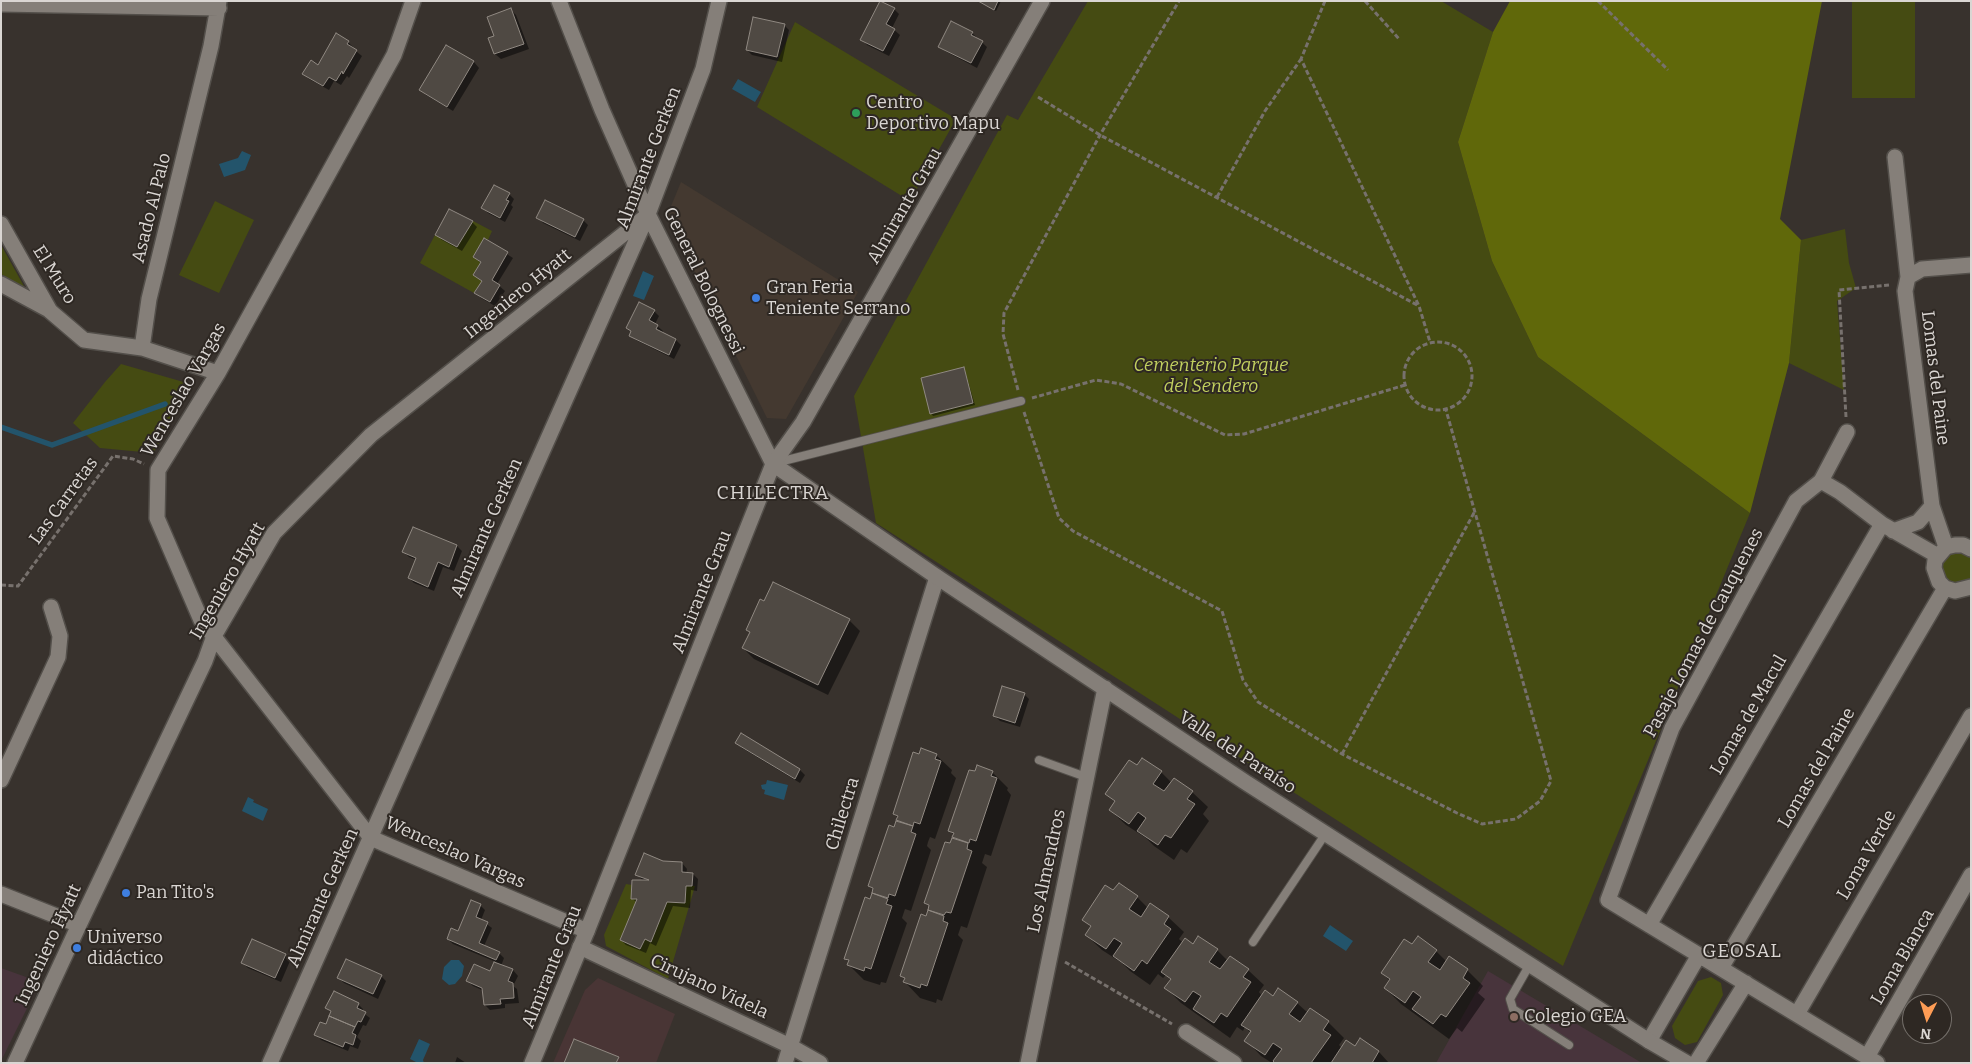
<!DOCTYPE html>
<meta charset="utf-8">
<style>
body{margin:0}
#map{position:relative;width:1972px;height:1064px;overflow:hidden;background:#38322d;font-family:Bitter,serif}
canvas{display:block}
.frame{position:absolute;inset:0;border:2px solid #dad6d3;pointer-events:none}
.north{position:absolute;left:1902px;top:994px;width:50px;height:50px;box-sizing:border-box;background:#2e2823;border:1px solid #736e69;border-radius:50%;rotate:185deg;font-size:14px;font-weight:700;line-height:20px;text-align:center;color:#dad6d3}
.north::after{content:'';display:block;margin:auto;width:18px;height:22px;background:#fd9c55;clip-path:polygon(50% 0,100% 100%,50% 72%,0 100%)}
</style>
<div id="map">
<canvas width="1972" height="1064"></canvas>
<div class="frame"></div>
<div class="north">N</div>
</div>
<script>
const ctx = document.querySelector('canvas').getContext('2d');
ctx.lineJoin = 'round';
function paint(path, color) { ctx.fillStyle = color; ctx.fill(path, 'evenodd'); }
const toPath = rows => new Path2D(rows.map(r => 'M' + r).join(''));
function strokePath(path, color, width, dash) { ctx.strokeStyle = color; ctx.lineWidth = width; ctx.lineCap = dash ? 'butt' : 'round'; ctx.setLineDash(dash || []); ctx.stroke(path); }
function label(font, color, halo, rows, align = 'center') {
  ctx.font = font + ' Bitter,serif'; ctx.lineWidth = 4; ctx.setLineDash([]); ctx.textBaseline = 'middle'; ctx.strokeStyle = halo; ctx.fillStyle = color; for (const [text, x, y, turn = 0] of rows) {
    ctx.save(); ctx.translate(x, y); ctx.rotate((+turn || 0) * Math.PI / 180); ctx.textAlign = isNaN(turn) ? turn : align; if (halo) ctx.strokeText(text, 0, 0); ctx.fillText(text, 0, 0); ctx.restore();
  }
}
paint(toPath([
 [681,182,858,292,786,419,767,418,667,216]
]), '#443930');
paint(toPath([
 [598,978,675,1014,656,1063,553,1063,585,990]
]), '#493535');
paint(toPath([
 [1,968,40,982,1,1061],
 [1488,971,1642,1063,1436,1063]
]), '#48343c');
paint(toPath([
 [1088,1,1441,1,1493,32,1458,142,1492,261,1538,357,1750,513,1563,966,876,523,854,396,1007,115,1018,120],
 [1852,1,1915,1,1915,98,1852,98],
 [795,22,956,119,910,201,757,107],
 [215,201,254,220,219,293,179,275],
 [473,221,492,231,488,240,484,238,473,257,481,262,473,275,482,281,474,293,420,263,435,235],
 [1845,229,1849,263,1856,288,1837,301,1844,390,1789,363,1801,240],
 [1,245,25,288,1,274],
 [121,364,194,385,153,453,100,448,73,423,105,382],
 [1960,551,1971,556,1971,578,1968,581,1957,584,1947,580,1944,576,1941,566,1942,561,1949,553],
 [626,884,632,885,631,899,637,899,620,940,640,949,645,939,651,941,667,902,685,903,686,886,695,886,668,979,606,946,604,935],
 [1711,977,1721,983,1723,995,1697,1042,1685,1045,1675,1038,1672,1026,1698,981]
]), '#454b12');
paint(toPath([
 [1510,1,1822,1,1780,219,1801,240,1789,363,1750,513,1538,357,1492,261,1458,142,1493,32]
]), '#60680a');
paint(toPath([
 [738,79,761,92,755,102,732,89],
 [242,151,251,155,245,170,224,177,219,164,238,158],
 [643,271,654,276,644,300,633,296],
 [767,780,788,785,784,800,764,794,765,790,762,789,761,785,766,784],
 [248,797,254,800,253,802,268,809,263,821,242,811],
 [1330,925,1353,941,1346,951,1323,936],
 [451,960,459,960,464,966,462,976,455,984,449,985,442,979,444,967],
 [419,1039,430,1044,423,1060,424,1063,418,1063,410,1059]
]), '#23546b');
paint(toPath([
 [979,1,1001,1,996,11],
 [894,9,899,14,892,28,900,35,889,56,867,45,862,39],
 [511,10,516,15,529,49,501,59,495,54,490,39,495,37],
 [784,25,789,30,782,62,752,55,747,50],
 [972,33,987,47,977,68,945,51,939,46],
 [348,42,353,47,352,48,362,56,349,78,347,76,341,85,334,81,329,90,309,79,304,74,319,66],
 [446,46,474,62,479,68,453,111,426,95,420,90],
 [509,194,514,199,511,205,513,207,505,222,488,213,483,207],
 [538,217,583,220,588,225,580,241,543,223],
 [472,222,477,227,462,251,442,240,437,235],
 [485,240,513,258,497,284,505,291,495,306,481,298,476,293,483,282,474,275,482,264,474,257],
 [654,311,659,316,655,324,663,331,662,333,676,340,681,345,674,359,636,340,631,335,632,333,628,328],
 [963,369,965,371,975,405,933,416,931,413],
 [457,546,462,551,454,571,443,567,434,591,414,583,409,578,417,560,409,557,404,552],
 [849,620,860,631,828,695,754,659,743,648,751,633,747,630],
 [1024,694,1029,699,1020,727,1000,721,994,715],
 [741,735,800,770,805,775,800,783,742,748,737,743],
 [936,755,952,770,951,773,956,778,935,839,930,837,928,842,927,846,931,850,911,911,905,909,902,918,907,923,886,983,881,982,880,985,864,980,849,965,850,963,845,958,873,893,874,890,869,886,895,828,898,818,894,814],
 [1137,767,1161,772,1172,783,1192,792,1208,807,1203,814,1209,821,1187,853,1181,849,1174,860,1154,846,1146,838,1126,825,1110,810,1115,802,1107,794],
 [992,772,1008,788,1007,790,1011,795,991,856,985,854,982,863,987,867,967,928,961,926,958,935,963,940,942,1001,937,999,936,1003,920,998,905,982,906,980,901,976,927,918,930,907,926,903,954,838,954,835,950,831],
 [663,862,682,863,687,869,686,874,693,874,698,879,697,891,691,890,690,908,673,906,656,946,650,943,646,953,626,945,621,940,637,903,632,898,643,881,637,874],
 [1114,892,1137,897,1148,908,1168,917,1184,932,1179,939,1183,943,1217,950,1228,961,1248,970,1264,985,1259,992,1262,996,1297,1003,1308,1013,1310,1010,1328,1022,1344,1038,1339,1045,1342,1048,1355,1048,1360,1040,1379,1052,1389,1063,1272,1063,1261,1056,1246,1040,1251,1033,1245,1027,1243,1031,1237,1027,1230,1038,1181,1003,1166,988,1171,980,1166,975,1163,978,1158,974,1150,985,1130,971,1122,963,1102,950,1086,935,1091,927,1083,919],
 [480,905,485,910,481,920,492,928,484,946,499,953,504,958,501,966,513,970,518,976,513,986,517,989,519,1003,505,1004,505,1008,490,1010,485,1005,484,991,473,986,468,981,491,972,496,962,453,944,448,939,459,932],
 [1413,946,1436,951,1447,962,1450,958,1467,970,1483,986,1478,993,1485,999,1462,1032,1457,1028,1449,1039,1401,1004,1385,988,1390,981,1382,973],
 [285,955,290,961,281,982,248,968,243,963],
 [381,976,386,981,378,999,344,983,339,978],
 [358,1004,363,1009,362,1012,370,1018,366,1026,363,1025,357,1037,361,1041,358,1049,350,1046,348,1051,321,1040,316,1034,327,1026,331,1013,327,1008],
 [457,1057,466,1063,455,1063]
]), '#0007');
strokePath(toPath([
 [1,427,52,445,165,404]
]), '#23546b', 5.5);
const building = toPath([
 [880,1,895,8,886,24,895,29,883,51,860,40,880,1],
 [978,1,998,1,994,10,978,1],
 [511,8,524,44,494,54,488,38,494,36,487,17,511,8],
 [753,17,785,24,777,57,746,50,753,17],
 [951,21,973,32,971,35,983,41,971,63,938,47,951,21],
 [336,33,349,41,347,44,357,50,343,74,342,71,336,81,329,77,323,86,302,74,311,60,318,65,336,33],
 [446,45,474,61,447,107,419,90,446,45],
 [494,185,510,193,506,200,509,201,500,218,481,208,494,185],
 [545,200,584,219,575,237,536,218,545,200],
 [449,209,473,221,457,247,435,235,449,209],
 [484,238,508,252,492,280,500,285,490,302,474,293,482,281,473,275,481,262,473,257,484,238],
 [639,302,655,310,649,320,658,325,656,329,676,339,669,355,629,336,631,331,626,328,639,302],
 [964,367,973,403,930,414,921,378,964,367],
 [413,527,457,545,449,567,438,562,428,587,408,578,416,558,402,552,413,527],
 [773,582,850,619,818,685,742,648,750,632,746,630,760,599,764,601,773,582],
 [1002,686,1025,693,1015,723,993,716,1002,686],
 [741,733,800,769,795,779,735,743,741,733],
 [921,748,937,754,935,759,941,761,920,824,914,822,913,826,896,820,898,816,893,814,913,752,919,754,921,748],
 [1142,758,1162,771,1153,784,1164,791,1174,778,1193,791,1187,799,1195,804,1171,838,1165,835,1158,845,1137,831,1146,818,1138,812,1129,824,1109,810,1115,801,1105,794,1129,760,1137,765,1142,758],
 [977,765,993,771,991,776,997,778,976,841,970,839,969,843,952,837,954,833,948,831,969,770,975,771,977,765],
 [896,821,913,826,911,832,916,834,895,896,889,894,888,898,872,893,873,888,868,886,889,825,894,827,896,821],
 [952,838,968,843,967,849,972,851,951,913,946,912,944,915,928,910,929,905,924,903,945,842,950,843,952,838],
 [644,853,663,861,682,862,682,872,693,873,692,886,686,886,685,903,667,902,651,942,645,939,640,949,620,940,637,899,631,899,632,880,649,880,635,875,644,853],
 [1119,883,1138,896,1129,909,1141,917,1150,903,1169,916,1164,924,1171,929,1147,964,1142,960,1134,971,1113,956,1122,943,1114,938,1106,949,1085,935,1091,926,1082,920,1105,885,1113,890,1119,883],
 [872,893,888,899,886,904,892,906,871,969,865,967,864,971,847,965,849,960,844,959,865,897,870,899,872,893],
 [471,900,481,904,476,917,488,922,479,943,500,952,496,960,447,939,451,928,458,931,471,900],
 [928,910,944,916,943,921,948,923,927,986,921,984,920,988,903,982,905,978,900,976,921,914,926,916,928,910],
 [1198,936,1218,949,1209,962,1220,969,1230,956,1249,969,1243,977,1251,982,1227,1017,1221,1013,1214,1023,1193,1009,1201,996,1193,991,1185,1002,1164,988,1171,979,1161,972,1185,938,1193,944,1198,936],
 [1418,936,1437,950,1428,962,1440,970,1449,956,1468,969,1463,978,1470,983,1446,1017,1441,1014,1433,1024,1412,1009,1421,997,1413,991,1405,1003,1384,988,1390,979,1381,973,1404,939,1412,944,1418,936],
 [252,939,286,954,275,978,241,963,252,939],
 [346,959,382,975,373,994,337,978,346,959],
 [494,962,513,969,508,981,513,983,514,998,500,999,501,1004,484,1005,482,988,466,981,474,964,490,971,494,962],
 [1278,988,1298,1002,1289,1014,1300,1022,1310,1008,1329,1021,1323,1030,1331,1035,1311,1063,1275,1063,1273,1061,1282,1049,1273,1043,1265,1055,1244,1041,1251,1031,1241,1025,1265,990,1273,996,1278,988],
 [334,991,359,1003,357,1008,366,1012,361,1022,358,1021,355,1027,329,1016,331,1011,325,1008,334,991],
 [329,1016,355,1027,352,1033,356,1035,353,1045,345,1042,343,1047,314,1035,320,1022,326,1024,329,1016],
 [1360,1038,1379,1051,1372,1063,1331,1063,1346,1040,1355,1046,1360,1038],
 [574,1039,619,1057,616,1063,564,1063,574,1039]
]);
paint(building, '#4f4943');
strokePath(building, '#908982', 1);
const lane = toPath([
 [775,463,1021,401],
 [1039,760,1086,777],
 [1253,942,1326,833],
 [1530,964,1510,999,1513,1009,1569,1045]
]);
const street = toPath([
 [413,1,394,55,218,373,158,470,157,518,201,620,371,838,587,931],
 [559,1,602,110,648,214,773,464],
 [1,4,219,8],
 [1895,157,1908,277],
 [1,224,50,311,84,340,142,348],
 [1,284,49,310],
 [218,373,142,348,149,299,211,46,219,1],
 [1847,432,1821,481,1840,492,1882,524,1938,556],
 [1821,481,1796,501,1672,728,1608,900,1877,1063],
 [1893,531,1918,522,1932,506],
 [1946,547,1932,506,1905,291,1908,277,1922,269,1971,265],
 [1971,549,1963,545,1955,545,1946,547,1935,560,1934,568,1939,582,1945,588,1955,591,1971,587],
 [1,780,58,657,60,636,51,607],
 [1,894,79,925],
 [1649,925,1882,524],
 [580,947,790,1046,820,1063],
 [1721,968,1945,588],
 [1797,1014,1971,716],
 [1186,1032,1234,1063],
 [1649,1041,1699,955],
 [1867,1057,1971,875],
 [15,1063,79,925,205,661,214,636,274,533,371,435,645,217],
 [270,1063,648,214,703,69,719,1],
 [785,1063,937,577],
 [1696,1063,1746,983]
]);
const secondary = toPath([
 [773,464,937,577,1245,782,1649,1041,1687,1063],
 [532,1063,587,931,773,464,803,422,1042,1],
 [1028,1063,1105,688]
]);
strokePath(lane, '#534f4a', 10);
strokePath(street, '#534f4a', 18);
strokePath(secondary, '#534f4a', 18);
strokePath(toPath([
 [1325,1,1301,59,1419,306,1430,342],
 [1365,1,1400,40],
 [1598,1,1668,70],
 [1038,97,1100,135,1419,306],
 [1217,197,1265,111,1301,59],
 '1404 376a34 34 0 1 1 68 0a34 34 0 1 1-68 0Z',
 [1018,390,1003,334,1004,313,1100,135,1179,1],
 [1032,398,1096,380,1121,384,1225,435,1244,434,1405,385],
 [1024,412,1059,518,1073,531,1222,611,1243,680,1258,702,1342,754,1457,813,1482,824,1516,819,1540,801,1551,781,1446,410],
 [1846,417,1839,290,1889,285],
 [1,585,18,586,113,456,133,459,144,464],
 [1342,754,1475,511],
 [1065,962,1172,1024]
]), '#77716d', 3, [5, 2.5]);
strokePath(lane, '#857f79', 8);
strokePath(street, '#857f79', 15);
strokePath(secondary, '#857f79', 15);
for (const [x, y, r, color] of [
 [856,113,5,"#2e9e5b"],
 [756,298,5,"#3f7fe0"],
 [126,893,5,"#3f7fe0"],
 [77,948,5,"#3f7fe0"],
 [1514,1017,5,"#8d6e63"]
]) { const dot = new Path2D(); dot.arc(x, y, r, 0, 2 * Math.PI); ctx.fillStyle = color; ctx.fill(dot); strokePath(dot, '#2e2823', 2); }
label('18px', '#dad6d3', '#2e2823', [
 ["Centro",866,103],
 ["Deportivo Mapu",866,124],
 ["Gran Feria",766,288],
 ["Teniente Serrano",766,309],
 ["Pan Tito's",136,893],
 ["Universo",87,938],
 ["didáctico",87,959],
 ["Colegio GEA",1524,1017]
], 'left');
label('18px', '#dad6d3', '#2e2823', [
 ["Almirante Gerken",649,158,-69],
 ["Almirante Grau",905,206,-60],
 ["Asado Al Palo",152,208,-76],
 ["El Muro",54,275,58],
 ["General Bolognessi",703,281,64],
 ["Ingeniero Hyatt",518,294,-39],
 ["Lomas del Paine",1935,378,83],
 ["Wenceslao Vargas",184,390,-60],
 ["Las Carretas",64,501,-54],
 ["Almirante Gerken",487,528,-66],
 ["Ingeniero Hyatt",228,581,-60],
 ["Almirante Grau",702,592,-68],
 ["Pasaje Lomas de Cauquenes",1704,633,-62],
 ["Lomas de Macul",1749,715,-60],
 ["Valle del Paraíso",1237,753,33],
 ["Lomas del Paine",1817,768,-60],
 ["Chilectra",843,814,-73],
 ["Wenceslao Vargas",455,853,24],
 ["Loma Verde",1867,855,-60],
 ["Los Almendros",1047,871,-78],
 ["Almirante Gerken",323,898,-66],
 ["Ingeniero Hyatt",49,945,-65],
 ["Loma Blanca",1903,957,-60],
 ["Almirante Grau",552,967,-68],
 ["Cirujano Videla",709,987,25]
]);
label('italic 18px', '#c2d05f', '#2e2823', [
 ["Cementerio Parque",1211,366],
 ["del Sendero",1211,387]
]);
ctx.letterSpacing = '1px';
label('19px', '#dad6d3', '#2e2823', [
 ["CHILECTRA",773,494],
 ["GEOSAL",1742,952]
]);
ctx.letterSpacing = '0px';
</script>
